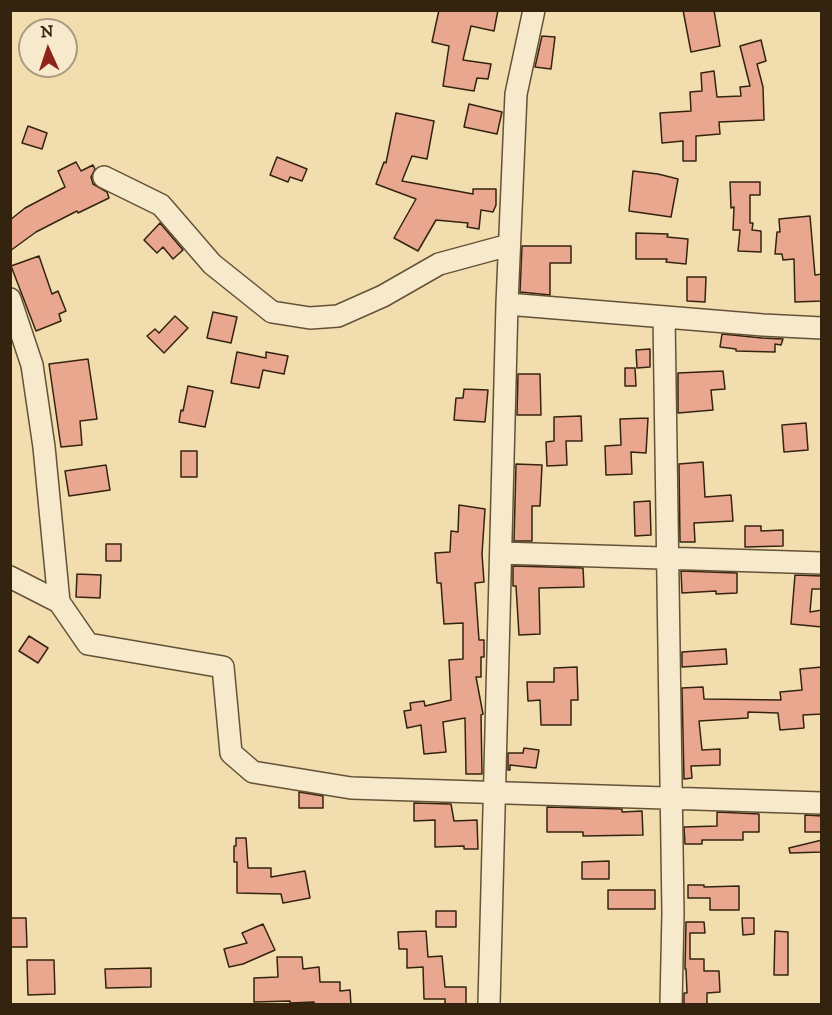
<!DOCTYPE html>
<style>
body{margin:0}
#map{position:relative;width:832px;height:1015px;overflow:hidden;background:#f2ddaf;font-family:"IM FELL DW Pica",serif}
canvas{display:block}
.frame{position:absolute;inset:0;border:12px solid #34240f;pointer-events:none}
.north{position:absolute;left:18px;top:18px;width:60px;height:60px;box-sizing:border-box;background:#f7e9cb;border:2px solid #a99a80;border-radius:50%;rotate:357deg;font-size:16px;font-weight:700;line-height:24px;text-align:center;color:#34240f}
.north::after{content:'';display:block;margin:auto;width:21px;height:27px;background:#8f2418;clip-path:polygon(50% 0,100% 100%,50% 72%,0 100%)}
</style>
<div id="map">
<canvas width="832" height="1015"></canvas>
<div class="frame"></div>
<div class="north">N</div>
</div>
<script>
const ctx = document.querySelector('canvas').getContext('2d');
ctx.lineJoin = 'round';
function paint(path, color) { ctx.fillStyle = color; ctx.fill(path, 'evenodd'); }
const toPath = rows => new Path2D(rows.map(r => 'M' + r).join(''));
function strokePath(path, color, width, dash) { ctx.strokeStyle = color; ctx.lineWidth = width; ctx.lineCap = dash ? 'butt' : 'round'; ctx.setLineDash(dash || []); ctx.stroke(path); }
const building = toPath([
 [439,10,498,10,494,31,471,26,463,60,491,64,488,79,477,78,474,91,443,86,449,46,432,42,439,10],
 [683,10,714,10,720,46,691,52,683,10],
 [542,36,555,37,551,69,535,67,542,36],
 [761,40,766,61,757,64,763,87,764,120,719,122,720,134,696,136,696,161,683,161,683,141,662,143,660,113,691,111,690,92,702,91,701,73,714,71,717,97,741,96,740,87,750,86,740,46,761,40],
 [469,104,502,112,497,134,464,127,469,104],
 [396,113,434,121,427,159,412,156,402,181,473,194,473,189,496,189,496,205,493,212,481,210,479,229,467,227,468,223,436,220,418,251,394,238,416,199,376,184,384,162,386,163,396,113],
 [28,126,47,133,42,149,22,143,28,126],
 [277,157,307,169,302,181,290,177,288,182,270,175,277,157],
 [76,162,81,171,93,165,95,169,91,177,93,184,107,192,109,198,78,213,77,211,36,232,10,251,10,220,25,208,65,187,58,171,76,162],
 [633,171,658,174,678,179,671,217,629,211,633,171],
 [730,182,760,182,760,195,750,195,750,223,753,223,752,230,761,231,761,252,738,251,740,230,733,230,734,207,731,208,730,182],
 [810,216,815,275,822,274,822,301,795,302,794,259,783,260,782,254,775,254,777,232,780,232,779,219,810,216],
 [160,223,183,250,173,259,163,247,157,253,144,240,160,223],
 [636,233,668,234,667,237,688,239,686,264,666,262,667,259,636,259,636,233],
 [522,246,571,246,571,263,550,263,550,295,520,292,522,246],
 [39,256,52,294,58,291,66,311,59,314,61,321,36,331,11,266,39,256],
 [687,277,706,277,705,302,687,301,687,277],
 [213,312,237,317,231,343,207,338,213,312],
 [175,316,188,328,164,353,147,336,155,329,159,333,175,316],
 [722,334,762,338,783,339,781,345,775,344,775,352,736,351,736,349,720,347,722,334],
 [650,349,650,367,637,368,636,350,650,349],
 [237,352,266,358,266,352,288,356,284,374,263,370,259,388,231,383,237,352],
 [88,359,97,419,80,421,82,445,61,447,49,364,88,359],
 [625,368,635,368,636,386,625,386,625,368],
 [723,371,725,389,711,390,713,410,678,413,678,373,723,371],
 [518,374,540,374,541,415,517,415,518,374],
 [188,386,213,391,205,427,179,422,181,410,183,411,188,386],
 [464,389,488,390,485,422,454,420,456,398,463,398,464,389],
 [581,416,582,441,566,441,567,465,547,466,546,442,554,441,554,417,581,416],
 [648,418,646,453,631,452,632,474,606,475,605,446,621,445,620,419,648,418],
 [806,423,808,450,784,452,782,425,806,423],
 [181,451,197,451,197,477,181,477,181,451],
 [703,462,705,497,731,495,733,521,694,523,695,542,680,542,679,464,703,462],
 [516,464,542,465,540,506,532,506,532,541,514,541,516,464],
 [106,465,110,490,69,496,65,471,106,465],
 [650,501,651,535,635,536,634,502,650,501],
 [459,505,485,509,482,554,484,582,475,583,479,640,484,640,484,657,481,657,481,677,476,677,483,714,481,715,482,774,466,774,465,718,443,722,446,752,424,754,421,725,407,728,404,711,411,710,410,703,424,701,425,706,451,700,449,660,463,659,463,623,444,624,441,583,437,583,435,553,450,552,451,531,458,532,459,505],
 [745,526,761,526,761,531,783,530,783,546,745,547,745,526],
 [106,544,121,544,121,561,106,561,106,544],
 [513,566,583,568,584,587,539,588,540,634,519,635,516,586,513,586,513,566],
 [681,571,737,573,737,593,716,594,716,591,682,593,681,571],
 [77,574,101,575,100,598,76,597,77,574],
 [795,575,822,576,822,589,812,589,810,612,822,610,822,627,791,624,795,575],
 [29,636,48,648,38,663,19,651,29,636],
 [726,649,727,664,682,667,682,652,726,649],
 [577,667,578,700,571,700,571,725,541,725,540,700,528,701,527,682,554,682,554,668,577,667],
 [822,667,822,714,803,715,804,728,780,730,778,713,748,712,748,718,699,721,702,750,720,749,720,765,691,766,692,778,684,779,682,688,703,687,704,699,781,700,780,692,802,690,800,669,822,667],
 [524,748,539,750,536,768,510,765,510,770,508,770,508,753,523,753,524,748],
 [299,792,323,796,323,808,299,808,299,792],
 [414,803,451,804,454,821,477,820,478,849,464,849,464,846,435,847,435,820,414,821,414,803],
 [547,807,622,809,622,812,642,811,643,835,583,836,583,832,547,832,547,807],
 [717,812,759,814,759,832,743,832,743,840,702,840,702,844,685,844,684,827,717,826,717,812],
 [805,815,822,816,822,832,805,832,805,815],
 [236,838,246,838,248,868,271,868,271,877,305,871,310,898,283,903,281,894,237,893,237,862,234,862,234,846,236,846,236,838],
 [822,840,822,852,790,853,789,848,822,840],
 [609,861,609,879,582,879,582,862,609,861],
 [688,885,704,885,704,887,739,886,739,910,710,910,710,898,688,898,688,885],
 [608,890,655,890,655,909,608,909,608,890],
 [436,911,456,911,456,927,436,927,436,911],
 [10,918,26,918,27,947,10,947,10,918],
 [742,918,754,918,754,934,743,935,742,918],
 [686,922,704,922,705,933,690,933,690,959,704,959,704,971,719,971,720,992,707,993,707,1005,684,1005,684,993,687,993,686,969,685,969,686,922],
 [263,924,275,950,243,964,229,967,224,949,247,943,242,933,263,924],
 [426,931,428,957,442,956,445,987,466,987,466,1005,445,1005,445,999,424,999,423,967,407,968,407,949,399,949,398,932,426,931],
 [775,931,788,932,788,975,774,975,775,931],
 [277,957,302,957,303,969,319,967,320,982,340,982,340,991,350,990,351,1005,314,1005,314,1002,290,1003,290,1001,254,1002,254,978,278,977,277,957],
 [27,960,54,960,55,994,28,995,27,960],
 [151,968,151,987,106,988,105,969,151,968]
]);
paint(building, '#e9a790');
strokePath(building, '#34240f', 1.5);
const minor = toPath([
 [104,177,161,205,212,264,272,312,310,318,338,316,383,296,439,264,509,245],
 [10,299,32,365,44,447,59,602],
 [507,304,763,325,822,328],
 [664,317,673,913,671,1004],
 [501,553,822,563],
 [10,577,59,602,88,644,223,667,231,753,253,772,351,788,822,803],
 [489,1004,507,304,516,94,534,10]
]);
strokePath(minor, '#645237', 24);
strokePath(minor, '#f7e9cb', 21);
</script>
